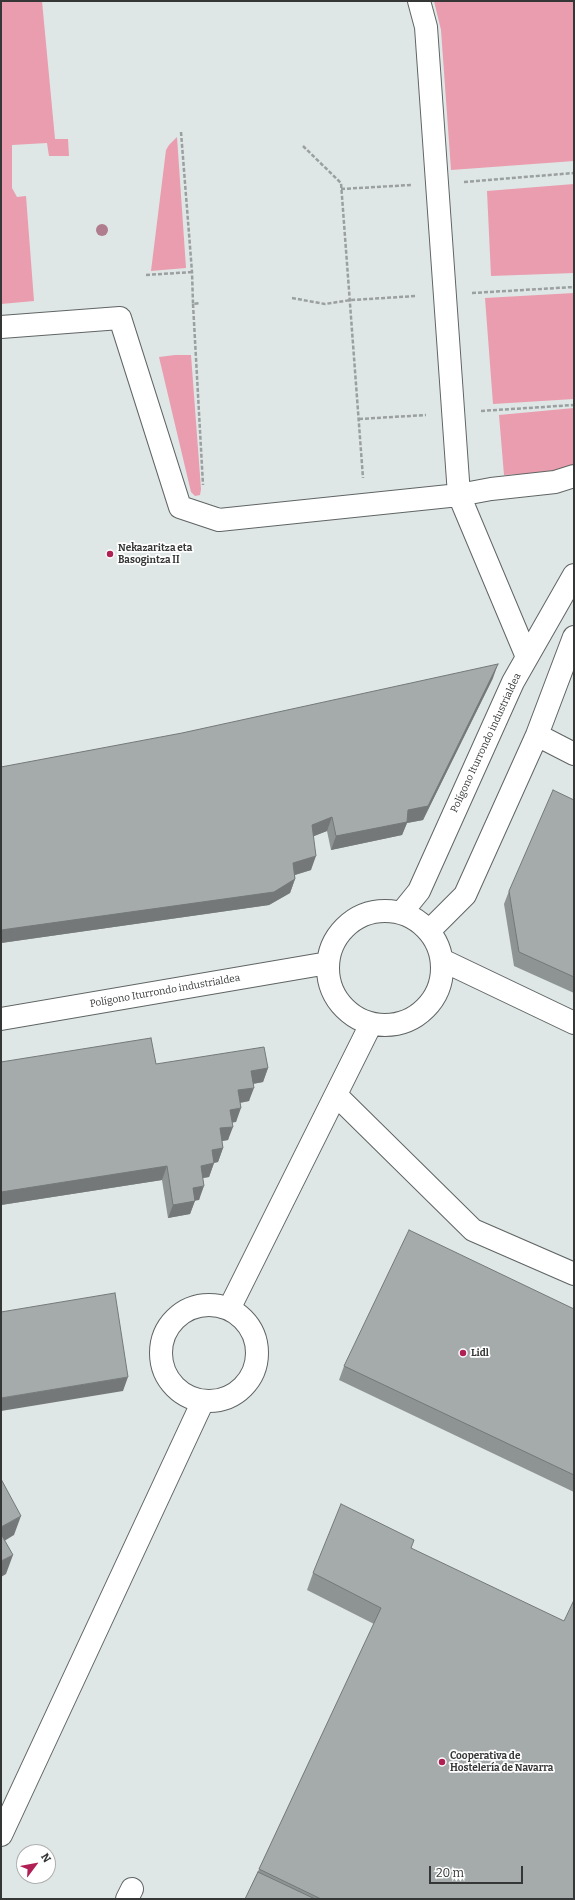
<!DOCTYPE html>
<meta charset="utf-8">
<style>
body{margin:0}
#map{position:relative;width:575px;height:1900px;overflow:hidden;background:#dfe6e6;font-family:Bitter,serif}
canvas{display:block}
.frame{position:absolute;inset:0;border:2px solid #353737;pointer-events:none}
.north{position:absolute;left:16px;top:1844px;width:40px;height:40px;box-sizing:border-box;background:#fff;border:1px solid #aeafaf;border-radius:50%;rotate:58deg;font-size:11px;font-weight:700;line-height:16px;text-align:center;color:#353737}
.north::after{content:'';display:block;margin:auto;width:14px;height:18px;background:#b02055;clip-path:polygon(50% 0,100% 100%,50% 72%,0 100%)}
.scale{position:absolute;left:429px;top:1866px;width:94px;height:18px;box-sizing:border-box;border:2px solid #353737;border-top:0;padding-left:5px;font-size:12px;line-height:14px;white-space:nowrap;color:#353737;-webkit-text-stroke:3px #fff;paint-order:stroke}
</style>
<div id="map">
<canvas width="575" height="1900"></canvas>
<div class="frame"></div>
<div class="north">N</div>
<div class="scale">20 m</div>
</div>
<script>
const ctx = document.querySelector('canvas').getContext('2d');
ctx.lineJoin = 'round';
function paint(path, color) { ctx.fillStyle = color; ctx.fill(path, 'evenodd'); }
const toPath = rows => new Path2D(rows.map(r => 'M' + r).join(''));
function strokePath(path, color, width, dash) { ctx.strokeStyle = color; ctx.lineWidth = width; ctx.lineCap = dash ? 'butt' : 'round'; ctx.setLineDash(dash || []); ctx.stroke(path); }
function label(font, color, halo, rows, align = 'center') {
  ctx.font = font + ' Bitter,serif'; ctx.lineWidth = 3.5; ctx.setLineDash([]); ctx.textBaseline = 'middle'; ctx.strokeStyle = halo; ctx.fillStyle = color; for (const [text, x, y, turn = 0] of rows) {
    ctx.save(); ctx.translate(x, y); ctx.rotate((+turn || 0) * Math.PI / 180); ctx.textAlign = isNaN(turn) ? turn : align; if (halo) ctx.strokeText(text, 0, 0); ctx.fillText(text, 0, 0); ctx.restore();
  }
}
paint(toPath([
 [1,1,42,1,55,139,68,139,69,156,49,156,47,143,12,145,12,188,17,197,26,196,34,301,1,304],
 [434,1,574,1,574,161,451,170,441,30],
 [177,137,186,268,151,271,166,150,169,145],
 [574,184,574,273,491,276,487,191],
 [574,293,574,399,493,404,485,298],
 [175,355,191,355,201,489,200,495,195,496,191,492,159,357],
 [574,408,574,466,550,473,504,475,499,415]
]), '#e99dae');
const minor = toPath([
 [419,1,426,27,459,495,527,657],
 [1,327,120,318,180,507,219,520,459,495,491,489,555,482,574,476],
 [537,735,574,754],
 '328 968a57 57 0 1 1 114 0a57 57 0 1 1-114 0Z',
 [402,912,419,891,513,682,574,575],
 [429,931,465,895,537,735,574,637],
 [442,960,574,1023],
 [1,1019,328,963],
 [336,1095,473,1230,574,1274],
 '161 1353a48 48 0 1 1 96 0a48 48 0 1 1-96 0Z',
 [229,1309,371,1024],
 [1,1835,203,1401],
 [127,1899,132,1889]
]);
strokePath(minor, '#5f6564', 24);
strokePath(toPath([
 [181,132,192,272,193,304,200,303],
 [303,146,341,183,363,478],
 [464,182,574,173],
 [341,189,411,185],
 [146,275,192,272],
 [472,293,574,287],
 [292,298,325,304,351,300,417,296],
 [193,304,203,485],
 [481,411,574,405],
 [359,419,426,415]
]), '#9a9f9f', 2.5, [4, 2]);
strokePath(minor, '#fff', 22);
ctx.fillStyle = '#b07d8f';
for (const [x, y] of [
 [102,230]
]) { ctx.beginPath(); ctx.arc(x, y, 6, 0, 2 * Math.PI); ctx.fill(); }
paint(toPath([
 [493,678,423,820,407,823,402,835,331,850,327,831,313,836,311,870,295,875,295,879,290,893,269,905,1,943],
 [574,800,574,993,514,966,504,904,509,891],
 [1,1062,156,1064,268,1068,263,1082,253,1084,249,1101,240,1103,236,1122,232,1122,228,1140,222,1141,223,1148,218,1162,214,1163,209,1177,203,1178,199,1200,195,1200,190,1214,168,1218,162,1180,1,1205],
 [574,1309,574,1492,339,1380,344,1366],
 [411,1548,574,1899,245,1899,374,1624,307,1590,313,1573]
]), '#8e9393');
paint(toPath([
 [498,664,493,678,423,820,407,823,402,835,331,850,336,836],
 [332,817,327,831,307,839,312,825],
 [316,856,311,870,288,877,293,863],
 [295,879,290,893,269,905,1,943,1,930],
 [268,1068,263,1082,246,1085,251,1071],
 [254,1088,249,1101,233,1104,238,1090],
 [241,1108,236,1122,225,1124,230,1110],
 [233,1127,228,1140,215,1142,220,1128],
 [223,1148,218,1162,207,1164,212,1150],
 [214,1163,209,1177,196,1179,201,1166],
 [167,1166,162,1180,1,1205,1,1192],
 [204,1186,199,1200,188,1202,193,1188],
 [195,1201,190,1214,168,1218,173,1205],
 [128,1377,123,1391,1,1411,1,1398],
 [21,1516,14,1535,1,1543,1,1527],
 [13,1555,6,1574,1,1577,1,1561]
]), '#747878');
const building = toPath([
 [498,664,428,806,408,810,407,822,336,836,332,817,312,825,316,856,293,863,295,879,274,892,1,930,1,767,182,733,498,664],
 [553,790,574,800,574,977,519,952,509,891,553,790],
 [151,1038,156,1064,264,1047,268,1068,251,1071,254,1088,238,1090,241,1108,230,1110,233,1127,220,1128,223,1148,212,1150,214,1163,201,1166,204,1186,193,1188,195,1201,173,1205,167,1166,1,1192,1,1062,151,1038],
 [409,1230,574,1309,574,1475,344,1366,409,1230],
 [115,1293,128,1377,1,1398,1,1312,115,1293],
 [1,1479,21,1516,1,1527,1,1479],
 [341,1504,414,1540,411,1548,564,1621,574,1600,574,1899,321,1899,259,1869,381,1608,313,1573,341,1504],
 [1,1534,13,1555,1,1561,1,1534],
 [258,1872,315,1899,245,1899,258,1872]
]);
paint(building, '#a5abab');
strokePath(building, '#747878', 1);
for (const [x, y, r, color] of [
 [110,554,4,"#b02055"],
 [463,1353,4,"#b02055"],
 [442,1762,4,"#b02055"]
]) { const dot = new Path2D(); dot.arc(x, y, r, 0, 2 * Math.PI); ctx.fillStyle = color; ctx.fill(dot); strokePath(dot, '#fff', 1.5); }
label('bold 10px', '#353737', '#fff', [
 ["Nekazaritza eta",118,548],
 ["Basogintza II",118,560],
 ["Lidl",471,1353],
 ["Cooperativa de",450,1756],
 ["Hostelería de Navarra",450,1768]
], 'left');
label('10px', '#353737', '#fff', [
 ["Polígono Iturrondo industrialdea",486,743,-65],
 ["Polígono Iturrondo industrialdea",165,991,-10]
]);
</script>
